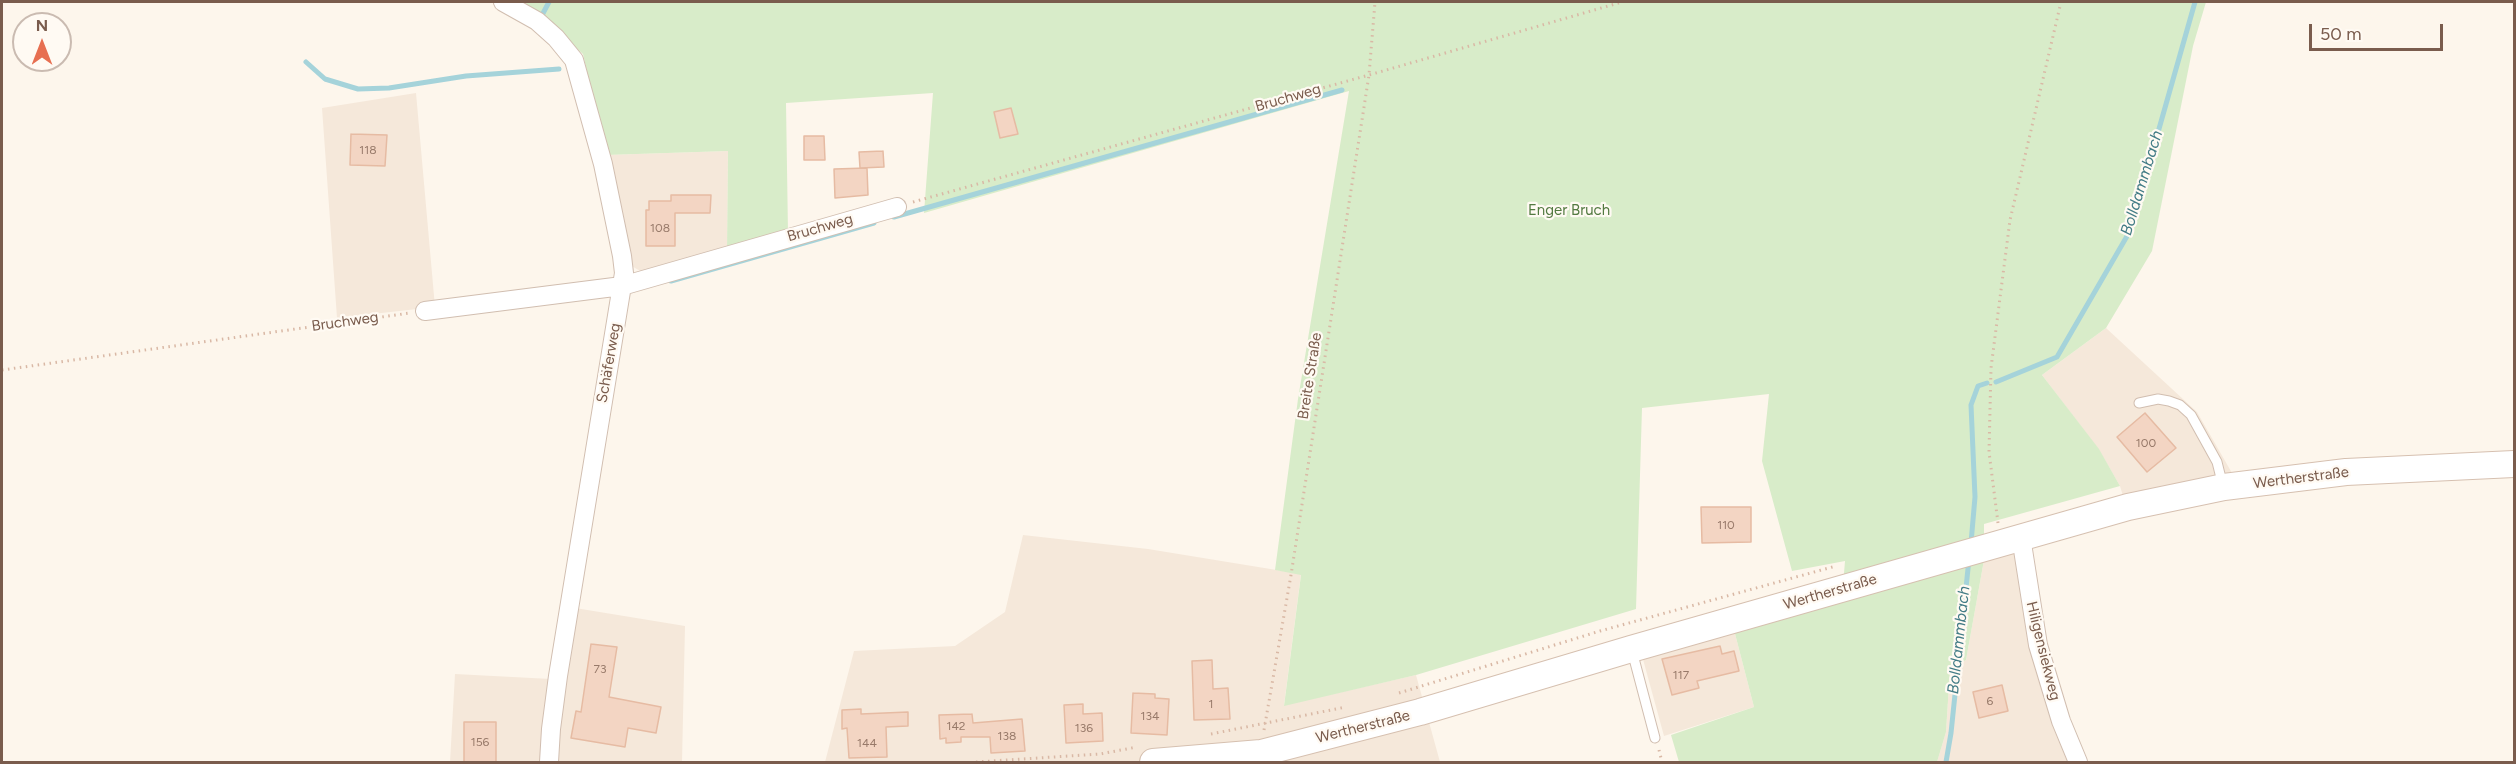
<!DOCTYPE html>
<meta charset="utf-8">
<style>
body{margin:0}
#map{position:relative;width:2516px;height:764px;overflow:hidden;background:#fdf6ec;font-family:Figtree,sans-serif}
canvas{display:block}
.frame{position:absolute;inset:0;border:3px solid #7a5c4d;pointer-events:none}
.north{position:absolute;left:12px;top:12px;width:60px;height:60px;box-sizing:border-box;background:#fffaf3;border:2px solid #cabbb1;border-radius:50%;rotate:0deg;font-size:16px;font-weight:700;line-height:24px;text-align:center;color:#7a5c4d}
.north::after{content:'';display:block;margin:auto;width:21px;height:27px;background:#e76f51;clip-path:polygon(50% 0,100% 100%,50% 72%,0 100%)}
.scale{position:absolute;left:2309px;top:24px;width:134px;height:27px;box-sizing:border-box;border:3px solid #7a5c4d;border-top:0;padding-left:8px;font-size:18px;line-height:21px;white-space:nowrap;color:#7a5c4d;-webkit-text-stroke:4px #fffaf3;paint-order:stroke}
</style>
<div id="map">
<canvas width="2516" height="764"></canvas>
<div class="frame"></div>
<div class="north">N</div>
<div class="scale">50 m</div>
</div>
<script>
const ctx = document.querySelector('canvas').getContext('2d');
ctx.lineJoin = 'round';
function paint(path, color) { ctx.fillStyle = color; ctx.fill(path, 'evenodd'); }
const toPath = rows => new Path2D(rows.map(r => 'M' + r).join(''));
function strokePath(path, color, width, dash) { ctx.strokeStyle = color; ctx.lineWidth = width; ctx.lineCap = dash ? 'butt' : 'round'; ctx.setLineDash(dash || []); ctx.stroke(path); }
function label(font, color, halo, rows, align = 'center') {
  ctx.font = font + ' Figtree,sans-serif'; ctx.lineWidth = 4.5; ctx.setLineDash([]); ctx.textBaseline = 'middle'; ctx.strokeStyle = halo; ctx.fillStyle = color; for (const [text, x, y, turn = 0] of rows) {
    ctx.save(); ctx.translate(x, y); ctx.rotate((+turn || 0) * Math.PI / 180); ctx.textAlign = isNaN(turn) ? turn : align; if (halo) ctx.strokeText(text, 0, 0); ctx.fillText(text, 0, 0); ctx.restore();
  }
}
paint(toPath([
 [416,93,435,307,337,318,322,108],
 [728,151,727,250,642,272,630,265,606,155],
 [2106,328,2197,412,2236,480,2126,506,2120,486,2099,450,2042,375],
 [1023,535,1148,549,1301,574,1284,705,1416,675,1440,762,825,762,854,651,955,646,1005,612],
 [2029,547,2054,678,2085,762,1937,762,1946,732,1950,669,1966,660,1984,560],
 [563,606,685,626,682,762,450,762,455,674,551,679],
 [1733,626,1754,707,1664,736,1641,652]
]), '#f5e8da');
paint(toPath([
 [527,2,2206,2,2193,46,2152,251,2106,328,2042,375,2099,449,2120,486,1984,524,1984,560,1966,660,1950,669,1946,732,1937,762,1679,762,1671,735,1754,707,1733,626,1842,597,1845,561,1792,571,1762,461,1769,394,1642,408,1636,609,1416,675,1284,706,1301,575,1275,570,1298,399,1349,91,924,213,933,93,786,103,788,233,727,250,728,151,606,155,583,54,526,4]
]), '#d8ecc9');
strokePath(toPath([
 [543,19,541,17,549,2],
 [306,62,325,79,358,89,389,88,466,76,559,69],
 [894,217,1342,90],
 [671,281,874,223],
 [1996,382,2057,357,2130,231,2195,2],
 [1971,543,1975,497,1971,405,1978,386,1987,383],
 [1946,762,1951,733,1969,559]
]), '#a5d3da', 5);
const building = toPath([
 [1011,108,1018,134,1000,138,994,112,1011,108],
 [351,134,387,135,385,166,350,165,351,134],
 [804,136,824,136,825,160,804,160,804,136],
 [883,151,884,167,860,168,859,152,883,151],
 [867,168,868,195,835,198,834,169,867,168],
 [671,195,711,195,710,213,675,213,675,246,646,246,646,210,649,210,649,201,671,201,671,195],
 [2145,413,2176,448,2147,472,2117,437,2145,413],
 [1701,507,1751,507,1751,542,1702,543,1701,507],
 [591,644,617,647,609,697,661,707,656,733,628,728,625,747,571,738,576,711,581,712,591,644],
 [1720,646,1722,654,1734,651,1739,671,1697,681,1699,688,1672,695,1662,659,1720,646],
 [1212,660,1213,689,1228,688,1230,719,1194,720,1192,661,1212,660],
 [2002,685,2008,711,1979,718,1973,692,2002,685],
 [1133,693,1155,694,1155,698,1169,699,1167,735,1131,733,1133,693],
 [1083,704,1083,714,1102,713,1103,741,1066,743,1064,705,1083,704],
 [861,709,861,714,908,712,908,726,886,727,887,757,849,758,847,728,842,729,842,710,861,709],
 [972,714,973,723,1022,719,1025,751,991,753,990,737,961,737,961,742,946,743,946,738,940,739,939,715,972,714],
 [464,722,496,722,496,762,464,762,464,722]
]);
paint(building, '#f3d5c3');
strokePath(building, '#e6bba3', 1.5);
const lane = toPath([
 [2139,403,2158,399,2169,401,2180,405,2191,415,2217,462,2223,486],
 [1632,651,1655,738]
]);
const street = toPath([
 [503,2,537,21,556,38,574,60,603,164,622,256,624,273,558,676,551,729,549,762],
 [425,311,622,286,897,207],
 [2021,537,2038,645,2061,721,2078,762]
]);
const secondary = toPath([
 [1153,762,1261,753,1420,712,1631,649,2128,507,2224,487,2346,472,2514,464]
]);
strokePath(lane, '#d1beb0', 11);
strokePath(street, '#d1beb0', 20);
strokePath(secondary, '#d6c0b0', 28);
strokePath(toPath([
 [913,202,1369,75,1622,2],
 [2,370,410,313],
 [1998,523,1989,452,1991,368,2010,220,2061,2],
 [1399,693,1600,631,1836,566],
 [1264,730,1291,575,1369,75,1375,2],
 [1211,734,1346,707],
 [1659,750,1662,762],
 [976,762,1100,754,1137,747]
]), '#d9b8a5', 3, [1.5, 4.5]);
strokePath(lane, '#fff', 9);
strokePath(street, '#fff', 18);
strokePath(secondary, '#fff', 26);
label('12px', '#987a6a', null, [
 ["118",368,150],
 ["108",660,228],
 ["100",2146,443],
 ["110",1726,525],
 ["73",600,669],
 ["117",1681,675],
 ["6",1990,701],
 ["1",1211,704],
 ["134",1150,716],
 ["142",956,726],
 ["136",1084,728],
 ["138",1007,736],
 ["156",480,742],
 ["144",867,743]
]);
label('15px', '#7a5c4d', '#fffaf3', [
 ["Bruchweg",1288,98,-16],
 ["Bruchweg",820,228,-16],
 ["Bruchweg",345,322,-8],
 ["Schäferweg",609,363,-80],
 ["Breite Straße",1310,376,-81],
 ["Wertherstraße",2301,478,-7],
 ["Wertherstraße",1830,592,-16],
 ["Hiligensiekweg",2043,651,76],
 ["Wertherstraße",1363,727,-14]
]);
label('15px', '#537a41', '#fffaf3', [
 ["Enger Bruch",1569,211]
]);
label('italic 16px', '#437c86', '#fffaf3', [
 ["Bolldammbach",2142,183,-73],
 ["Bolldammbach",1959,640,-84]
]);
</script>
